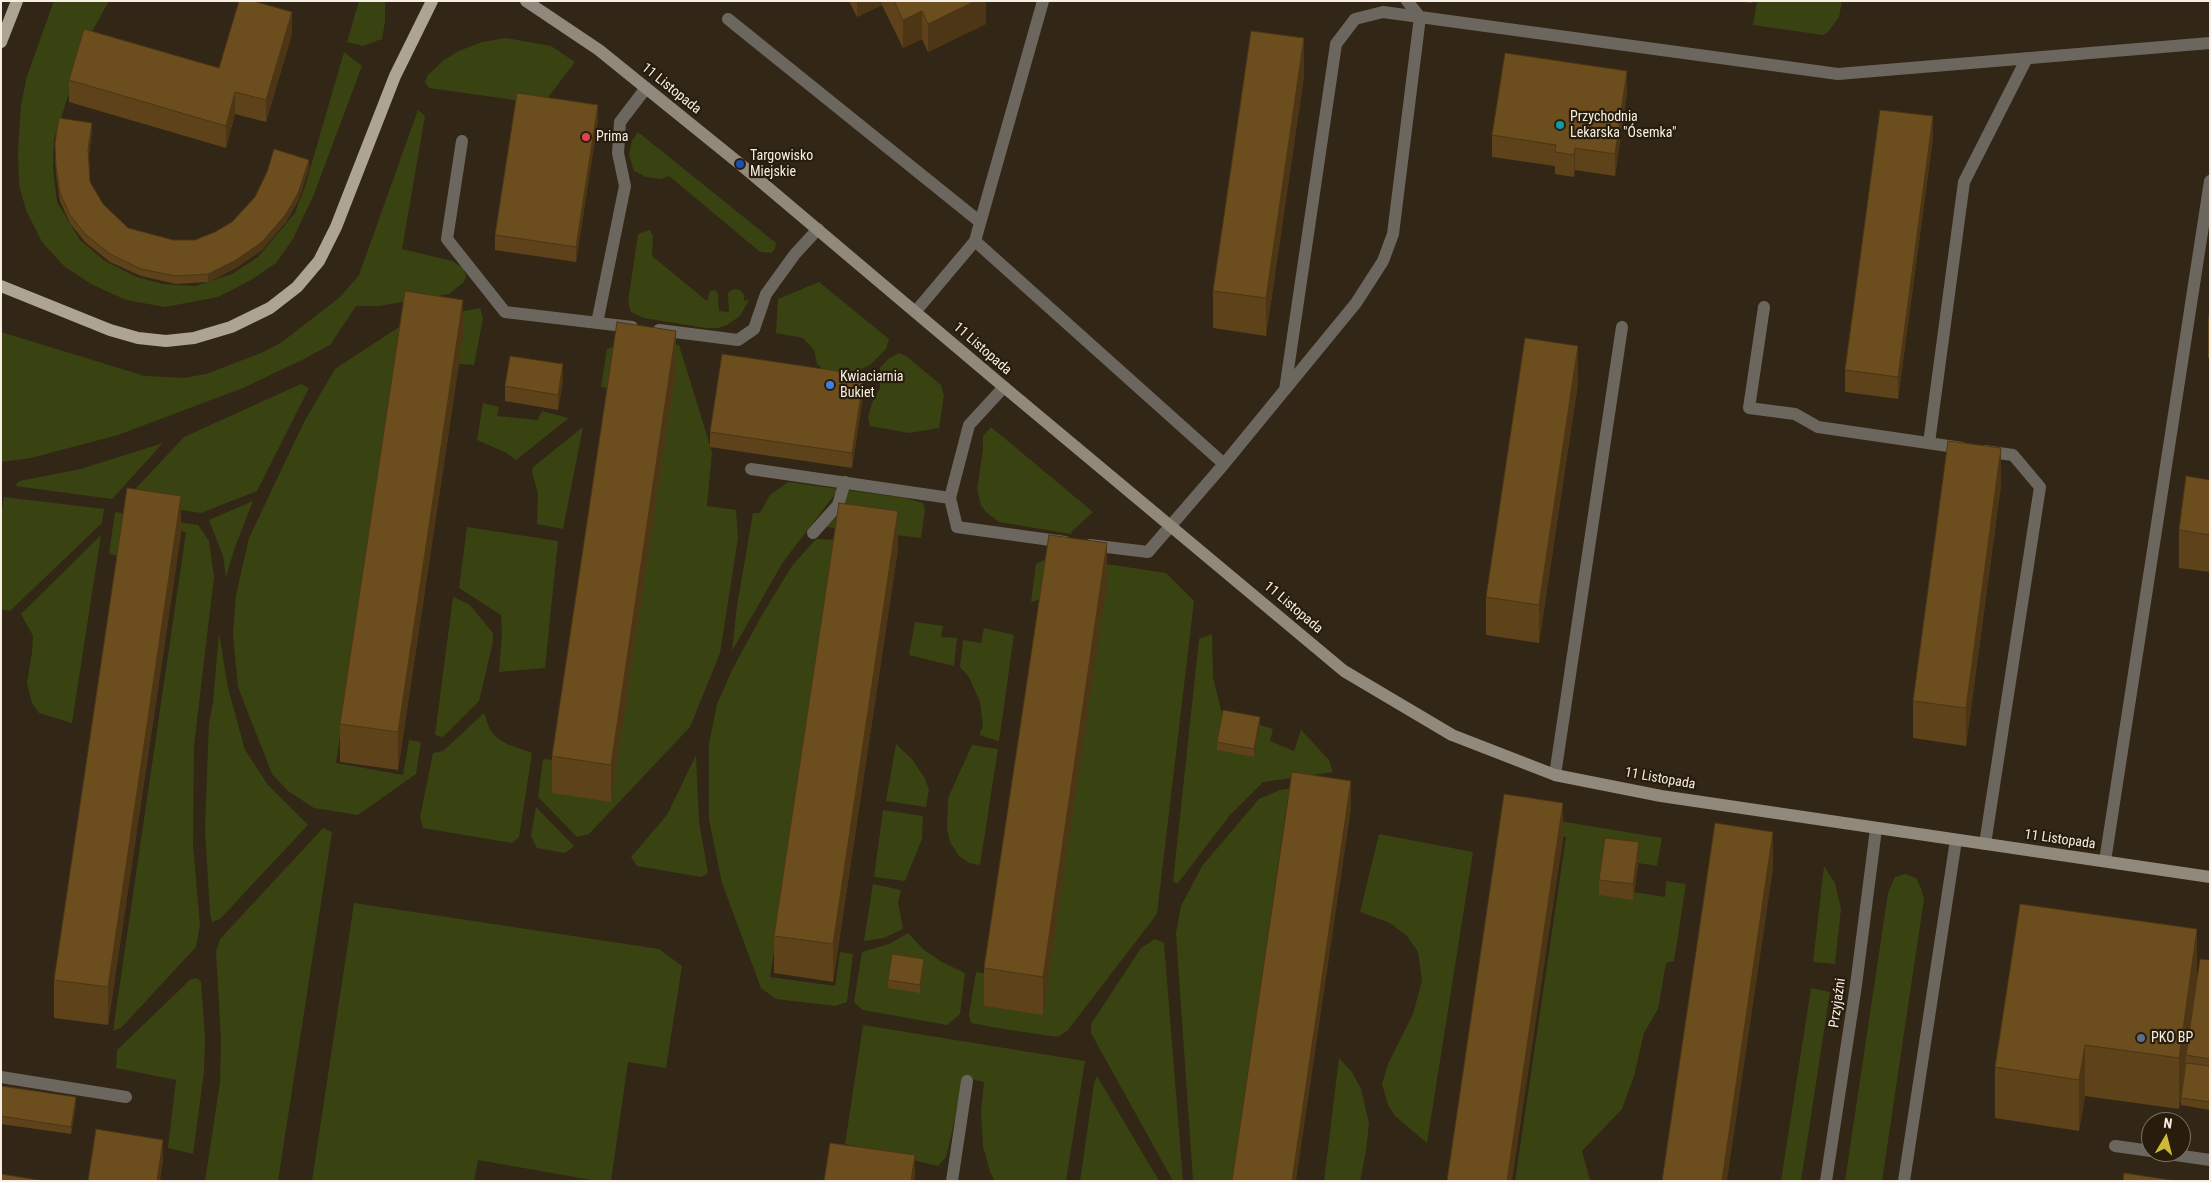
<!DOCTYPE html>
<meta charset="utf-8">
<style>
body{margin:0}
#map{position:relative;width:2211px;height:1182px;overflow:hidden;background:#322616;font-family:"Roboto Condensed",sans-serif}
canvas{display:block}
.frame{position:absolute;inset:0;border:2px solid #f7efe4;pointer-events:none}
.north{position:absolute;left:2141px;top:1112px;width:50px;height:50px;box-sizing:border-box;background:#281d0c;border:1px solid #7b7162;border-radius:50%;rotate:8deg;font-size:14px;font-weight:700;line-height:20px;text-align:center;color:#f7efe4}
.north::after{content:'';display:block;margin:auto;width:18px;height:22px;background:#ceb837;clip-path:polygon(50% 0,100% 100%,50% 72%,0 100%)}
</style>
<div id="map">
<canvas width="2211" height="1182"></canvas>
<div class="frame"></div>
<div class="north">N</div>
</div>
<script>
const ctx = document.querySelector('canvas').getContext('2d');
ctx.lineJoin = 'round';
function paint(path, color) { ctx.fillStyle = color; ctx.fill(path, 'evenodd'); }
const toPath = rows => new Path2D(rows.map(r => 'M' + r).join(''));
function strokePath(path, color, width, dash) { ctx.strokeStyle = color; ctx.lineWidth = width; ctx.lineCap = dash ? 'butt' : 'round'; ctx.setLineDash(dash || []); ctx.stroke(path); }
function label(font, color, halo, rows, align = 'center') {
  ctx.font = font + ' "Roboto Condensed",sans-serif'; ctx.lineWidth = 4.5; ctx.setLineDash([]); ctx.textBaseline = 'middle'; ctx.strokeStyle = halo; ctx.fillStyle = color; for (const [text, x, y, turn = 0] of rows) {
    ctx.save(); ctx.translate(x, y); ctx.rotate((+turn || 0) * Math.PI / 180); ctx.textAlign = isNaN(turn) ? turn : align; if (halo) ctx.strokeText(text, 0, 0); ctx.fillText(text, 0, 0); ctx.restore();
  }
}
paint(toPath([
 [54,1,109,1,86,42,54,139,53,168,57,202,80,240,105,261,137,277,163,284,195,286,232,274,258,257,295,213,306,183,344,52,362,66,314,194,293,239,276,263,251,280,218,297,165,307,126,300,91,284,64,266,42,242,26,210,19,185,18,151,21,105,27,76],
 [359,1,385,1,385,22,382,39,363,46,347,42],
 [1757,1,1842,1,1839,17,1828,32,1823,35,1753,25],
 [506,38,551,46,575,62,543,104,429,88,425,82,428,75,444,60,459,51,482,42],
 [418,110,425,116,402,249,452,261,463,268,466,276,464,282,449,294,379,306,356,306,330,345,302,360,243,388,118,435,31,458,1,462,1,332,145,376,184,378,206,374,261,353,282,342,340,297,359,275],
 [638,132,776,243,775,249,771,253,760,252,669,176,661,179,646,177,634,171,629,155,632,141],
 [650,230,653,236,652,256,707,301,710,291,715,290,718,293,719,311,729,312,728,293,733,289,740,290,744,295,744,301,749,300,740,316,727,325,718,328,705,328,644,318,631,312,628,302,638,234],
 [819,282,889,339,886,349,870,365,853,373,825,371,817,364,814,350,803,338,776,333,778,299],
 [480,308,483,318,474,365,459,364,407,322],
 [402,325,336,763,403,775,409,740,421,742,416,774,358,815,314,808,288,791,272,774,238,687,233,634,236,595,249,538,304,422,335,369],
 [635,340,679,345,712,452,707,506,736,510,738,538,720,653,690,727,589,834,577,837,538,797,543,759,557,760,611,388,601,387,607,349],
 [899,353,906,356,941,385,944,396,939,428,909,433,870,426,868,417,872,403,880,388,880,368,888,359],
 [301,384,309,388,257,491,201,513,124,501,184,437],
 [483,403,499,407,497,416,538,420,542,411,569,418,516,460,505,452,477,440],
 [583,427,563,529,537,524,538,494,532,472,533,467],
 [991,427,1093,512,1072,531,1071,534,999,522,986,512,981,505,977,490,983,450,983,436],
 [163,443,112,499,15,486,19,481,81,469],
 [788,482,839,489,783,562,732,651,737,606,753,513,760,513,770,495],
 [847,490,905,498,923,503,925,509,921,538,826,527,840,513],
 [4,497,104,509,102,523,10,611,1,609,1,516],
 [253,501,235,547,226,577,223,556,209,520],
 [115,512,198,525,209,541,214,577,194,746,193,845,200,925,196,947,121,1028,113,1031,186,532,126,522,120,556,109,554],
 [467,527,558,541,545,668,499,672,502,633,501,615,459,588],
 [101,535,72,723,39,713,32,703,27,683,32,652,33,636,21,614],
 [816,539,837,540,770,977,835,986,840,952,853,954,847,1002,835,1006,776,999,761,988,722,883,709,820,709,744,717,704,733,668,762,615,792,566],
 [1053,556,1166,573,1194,601,1157,914,1068,1030,1058,1037,1003,1029,971,1023,969,1015,976,972,989,974,985,1006,1043,1014,1107,581,1031,602,1036,564],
 [453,597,469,604,493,633,493,642,479,701,443,737,435,735],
 [915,622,943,626,941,637,957,638,954,666,909,655],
 [984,628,1014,635,999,741,979,735,983,726,980,702,969,677,960,667,963,640,981,643],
 [219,633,228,688,245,750,268,785,308,825,220,919,212,922,210,914,205,829,209,723,213,703],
 [1212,634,1213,677,1223,718,1254,757,1260,725,1273,729,1270,741,1294,751,1301,730,1329,760,1333,772,1263,782,1230,815,1178,883,1173,882,1199,639],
 [484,713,490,730,496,737,507,744,532,753,519,837,512,843,423,828,420,817,433,753,443,751],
 [896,744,912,759,924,777,929,789,926,807,886,801],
 [972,745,998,749,980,865,969,863,959,856,950,842,947,828,948,798],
 [696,755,699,822,708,873,701,877,637,866,631,857,667,815],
 [1294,788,1293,795,1288,796,1232,1181,1193,1181,1176,933,1181,906,1202,866,1259,799,1280,790],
 [536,807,574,846,565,853,537,848,531,836],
 [883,810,923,816,922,839,905,881,874,877],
 [1505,812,1662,838,1657,866,1638,863,1633,899,1634,892,1665,897,1666,881,1686,884,1674,961,1666,963,1658,1009,1644,1033,1634,1076,1622,1109,1582,1151,1590,1181,1515,1181,1566,837,1504,828],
 [323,828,332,832,278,1181,205,1181,220,1082,221,1040,216,952,220,939],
 [1379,834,1473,852,1427,1143,1395,1116,1388,1105,1382,1084,1388,1064,1413,1014,1422,981,1418,952,1407,936,1390,923,1360,912],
 [1824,866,1835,883,1841,909,1835,964,1813,962],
 [1905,874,1916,878,1921,888,1924,899,1882,1181,1845,1181,1888,893,1895,877],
 [873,884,901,890,898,902,903,929,884,938,864,941],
 [354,903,659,949,682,966,666,1068,628,1062,611,1181,597,1181,478,1160,474,1181,312,1181],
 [908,933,924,950,942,962,965,973,960,1014,947,1025,863,1010,854,1002,862,952,889,944],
 [1155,939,1164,943,1183,1181,1173,1181,1091,1033,1091,1024,1141,948],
 [197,978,201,982,205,1038,204,1072,193,1154,168,1148,176,1080,116,1068,117,1050,191,979],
 [1811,988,1830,992,1801,1181,1781,1181],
 [863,1025,1085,1061,1066,1181,995,1181,990,1172,983,1146,981,1112,984,1082,962,1077,955,1119,946,1157,938,1166,845,1144],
 [1339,1058,1352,1072,1361,1089,1369,1123,1366,1151,1360,1181,1324,1181],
 [1097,1076,1159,1181,1080,1181,1094,1084]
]), '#384311');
strokePath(toPath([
 [728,19,980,222],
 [462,141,447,239,505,312,632,327],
 [975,241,1043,1],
 [1764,307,1749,408,1795,414,1818,427,1962,448],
 [916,311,975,241,1224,464],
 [597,323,625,186,618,153,620,122,646,88],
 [659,330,738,340,754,329,766,294,795,254,818,229],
 [1285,390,1336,44,1355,19,1383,12,1838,74,2210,43],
 [1929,443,1964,182,2027,58],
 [1984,451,2013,455,2040,487,1985,844],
 [751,469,950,498,969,425,1004,387],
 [950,498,957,527,1065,542],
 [813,533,838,505,845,482],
 [1090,545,1148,552,1224,464,1356,303,1383,261,1393,234,1420,17,1407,1],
 [1555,775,1622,327],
 [2105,861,2210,181],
 [1,1077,126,1097],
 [2115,1146,2151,1151],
 [2155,1152,2210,1160],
 [952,1181,967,1081]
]), '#6b675e', 12);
strokePath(toPath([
 [1826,1181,1856,985,1876,829],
 [1904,1181,1956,840]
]), '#6b675e', 12);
strokePath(toPath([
 [526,1,599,50,740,164,1004,387,1344,671,1452,735,1555,775,1661,796,2210,877]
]), '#91897b', 12);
strokePath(toPath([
 [1,42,17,1],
 [1,286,110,330,138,338,166,341,194,338,231,327,270,308,297,287,319,261,336,227,395,76,432,1]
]), '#aea492', 12);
paint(toPath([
 [849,1,986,1,986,24,928,52,922,39,903,48,882,5,857,17],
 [1735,1,1753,1,1752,3],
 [292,34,266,122,235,114,226,148,69,102,69,80,219,68],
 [1304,76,1266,336,1213,328,1213,291],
 [1627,93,1615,176,1575,170,1574,177,1555,174,1555,166,1492,157,1492,135],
 [598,120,576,262,495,250,495,235],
 [92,131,89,155,90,182,103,204,128,228,173,240,195,240,215,232,232,222,309,168,298,201,286,222,262,250,236,268,208,282,176,284,141,276,110,262,85,242,70,223,60,201,56,174,55,143],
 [1933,138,1898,399,1845,392,1845,370],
 [2210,309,2210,358,2208,358,2208,320],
 [463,337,398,770,340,762,340,724],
 [676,369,611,802,552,793,552,756],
 [563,380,558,410,505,401,505,386],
 [1578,383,1539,643,1486,635,1486,597],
 [864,390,852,468,710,447,710,432],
 [2210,480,2210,572,2179,568,2179,530],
 [2001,485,1966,746,1913,738,1913,701],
 [181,534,108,1025,54,1018,54,980],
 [898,549,833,982,774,973,774,936],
 [1107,581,1043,1015,984,1006,984,968],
 [1260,725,1254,757,1217,750,1217,742],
 [1639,858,1633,900,1599,895,1599,880],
 [2210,960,2210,1110,2181,1105,2181,1098,2186,1060,2179,1109,2085,1096,2079,1131,1995,1118,1995,1067,2197,979],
 [924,967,920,993,888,988,888,980],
 [1,1086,76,1105,71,1134,1,1124]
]), '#5d421a');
paint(toPath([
 [857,1,882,1,882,5,857,17],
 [975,1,986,1,986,24,928,52,928,24],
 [922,11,922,39,903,48,903,20],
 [292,12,292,34,266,122,266,100],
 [1304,38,1304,76,1266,336,1266,298],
 [1627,71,1627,93,1615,176,1615,154],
 [235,92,235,114,226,148,226,126],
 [598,105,598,120,576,262,576,247],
 [1933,116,1933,138,1898,399,1898,377],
 [92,123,92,131,88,157,88,149],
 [1575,148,1575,170,1574,177,1574,155],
 [309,160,309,168,298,201,286,222,262,250,236,268,208,282,208,274],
 [463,300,463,337,398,770,398,732],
 [676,331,676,369,611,802,611,765],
 [1578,346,1578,383,1539,643,1539,605],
 [563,364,563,380,558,410,558,395],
 [864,375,864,390,852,468,852,453],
 [2001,448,2001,485,1966,746,1966,708],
 [181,496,181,534,108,1025,108,987],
 [898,511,898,549,833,982,833,944],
 [1107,543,1107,581,1043,1015,1043,977],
 [1260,717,1260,725,1254,757,1254,749],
 [1351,781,1351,809,1296,1181,1292,1181],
 [1563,803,1563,840,1512,1181,1507,1181],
 [1773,832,1773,869,1727,1181,1722,1181],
 [1639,842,1639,858,1633,900,1633,884],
 [2197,929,2197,980,2186,1055,2179,1109,2179,1058],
 [924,959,924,967,920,993,920,985],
 [2085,1045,2085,1096,2079,1131,2079,1080],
 [76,1097,76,1105,71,1134,71,1127],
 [163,1140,163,1162,160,1181,157,1181],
 [915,1155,915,1177,914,1181,911,1181]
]), '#4c3615');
const building = toPath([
 [239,1,253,1,292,12,266,100,235,92,226,126,69,80,84,29,219,68,239,1],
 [894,1,975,1,928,24,922,11,903,20,894,1],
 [1251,31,1304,38,1266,298,1213,291,1251,31],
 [1505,53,1627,71,1615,154,1575,148,1574,155,1555,152,1556,145,1492,135,1505,53],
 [517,93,598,105,576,247,495,235,517,93],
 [1880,110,1933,116,1898,377,1845,370,1880,110],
 [59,118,92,123,88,149,90,182,103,204,128,228,173,240,195,240,215,232,232,222,255,197,267,172,274,149,309,160,298,193,286,214,262,242,236,260,208,274,176,276,141,269,110,254,85,234,70,215,60,193,56,166,55,143,59,118],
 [405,291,463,300,398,732,340,724,405,291],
 [2210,309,2210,320,2208,320,2210,309],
 [617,322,676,331,611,765,552,756,617,322],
 [1525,338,1578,346,1539,605,1486,597,1525,338],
 [722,354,864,375,852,453,710,432,722,354],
 [510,356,563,364,558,395,505,386,510,356],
 [1948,441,2001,448,1966,708,1913,701,1948,441],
 [2186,476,2210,480,2210,535,2179,530,2186,476],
 [127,488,181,496,108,987,54,980,127,488],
 [839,503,898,511,833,944,774,936,839,503],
 [1049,535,1107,543,1043,977,984,968,1049,535],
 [1223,710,1260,717,1254,749,1217,742,1223,710],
 [1292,772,1351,781,1292,1181,1232,1181,1292,772],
 [1504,794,1563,803,1507,1181,1447,1181,1504,794],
 [1715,823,1773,832,1722,1181,1662,1181,1715,823],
 [1605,838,1639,842,1633,884,1599,880,1605,838],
 [2020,904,2197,929,2179,1058,2085,1045,2079,1080,1995,1067,2020,904],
 [892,954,924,959,920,985,888,980,892,954],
 [2200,959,2210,960,2210,1059,2186,1055,2200,959],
 [2186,1063,2210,1066,2210,1102,2181,1098,2186,1063],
 [1,1086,76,1097,71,1127,1,1116,1,1086],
 [96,1129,163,1140,157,1181,88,1181,96,1129],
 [830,1143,915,1155,911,1181,824,1181,830,1143],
 [2124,1173,2177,1181,2123,1181,2124,1173],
 [1,1174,45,1181,1,1181,1,1174]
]);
paint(building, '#6c4d1e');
strokePath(building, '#4c3615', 1);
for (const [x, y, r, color] of [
 [1560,125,5,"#0f9aa8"],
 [586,137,5,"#e0444e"],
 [740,164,5,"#1a4fb4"],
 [830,385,5,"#3f7fe0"],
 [2141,1038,5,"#5c6f8a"]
]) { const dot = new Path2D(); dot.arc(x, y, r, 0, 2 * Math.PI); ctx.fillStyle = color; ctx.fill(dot); strokePath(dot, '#281d0c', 2); }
label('14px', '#f7efe4', '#281d0c', [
 ["11 Listopada",671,89,39],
 ["11 Listopada",982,349,41],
 ["11 Listopada",1293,608,40],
 ["11 Listopada",1660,779,10],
 ["11 Listopada",2060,840,8],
 ["Przyjaźni",1838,1003,-82]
]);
label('14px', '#f7efe4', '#281d0c', [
 ["Przychodnia",1570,117],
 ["Lekarska \"Ósemka\"",1570,133],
 ["Prima",596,137],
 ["Targowisko",750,156],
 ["Miejskie",750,172],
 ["Kwiaciarnia",840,377],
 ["Bukiet",840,393],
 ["PKO BP",2151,1038]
], 'left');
</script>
